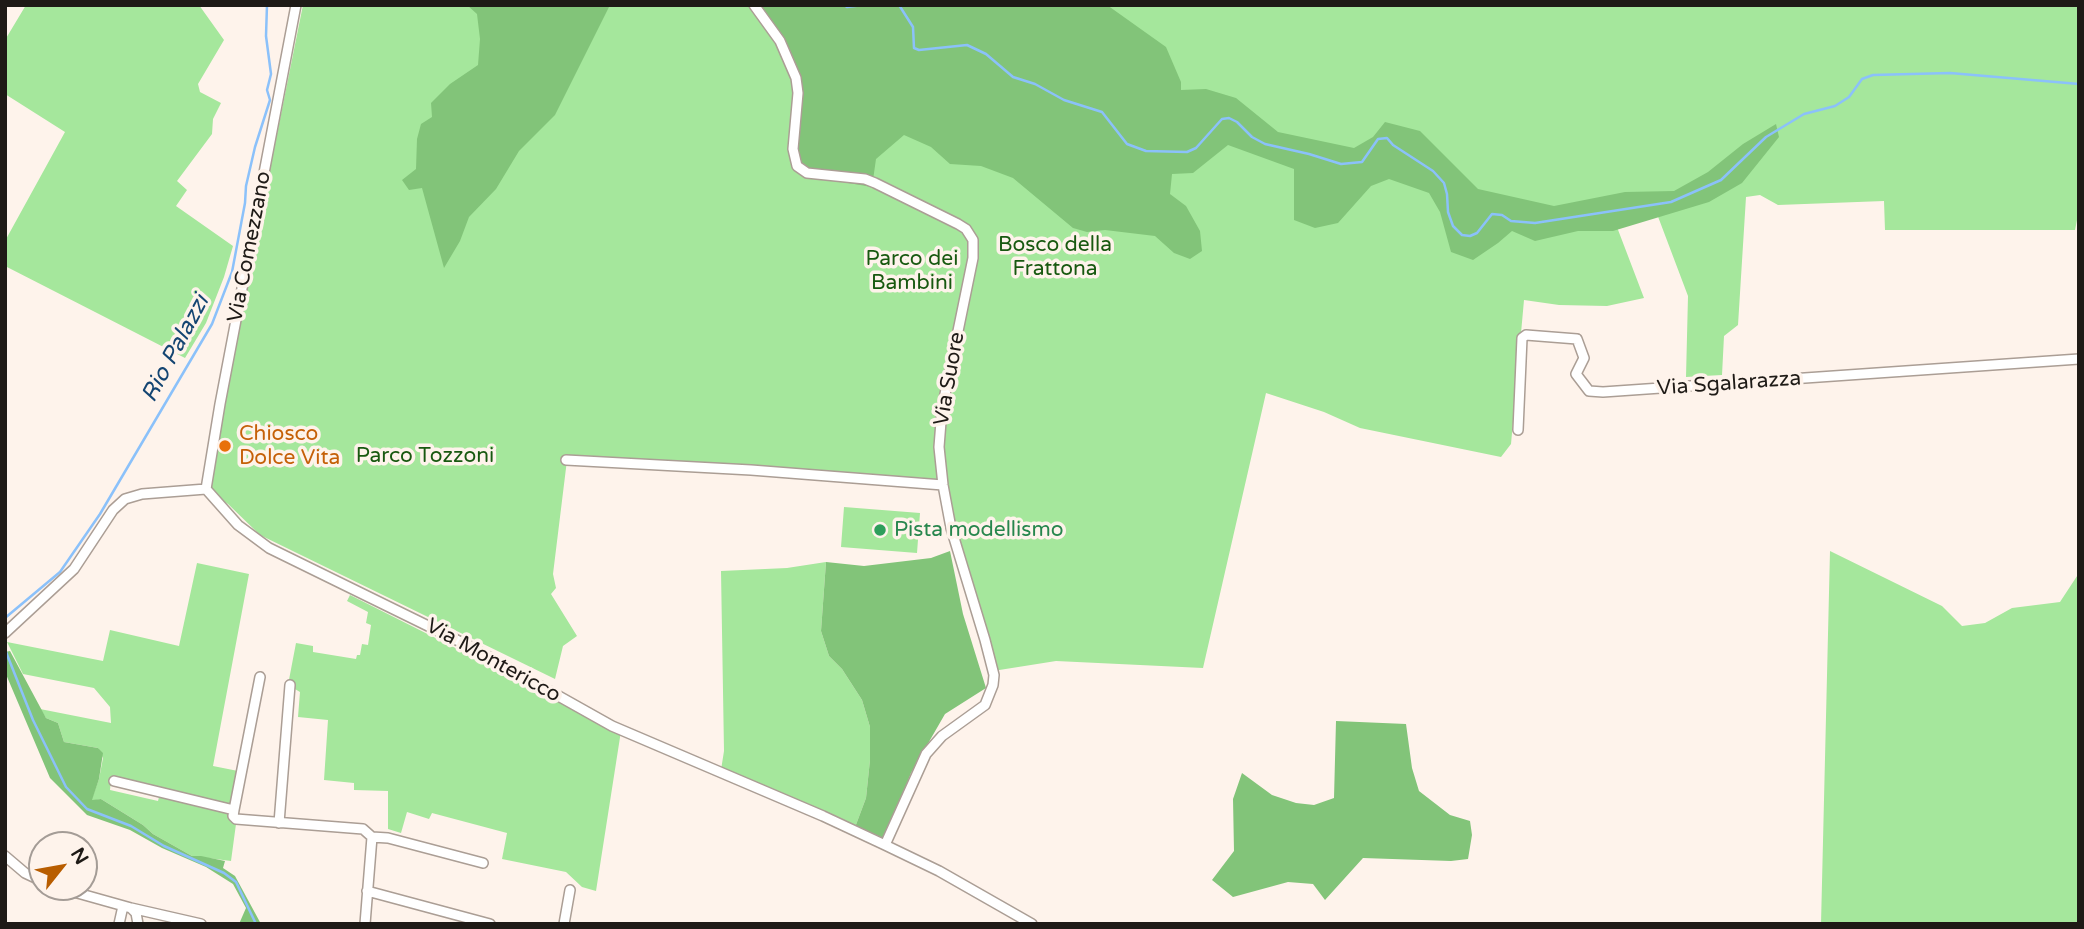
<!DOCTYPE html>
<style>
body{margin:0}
#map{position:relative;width:2084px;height:929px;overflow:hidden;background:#fef3eb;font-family:"Varela Round",sans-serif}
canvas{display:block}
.frame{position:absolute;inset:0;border:7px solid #1e1a16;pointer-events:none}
.north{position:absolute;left:28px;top:831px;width:70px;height:70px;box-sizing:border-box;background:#fef3eb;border:2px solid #a49c96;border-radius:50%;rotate:59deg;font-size:19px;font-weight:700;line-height:28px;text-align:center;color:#1e1a16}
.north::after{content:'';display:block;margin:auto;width:24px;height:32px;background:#b85d00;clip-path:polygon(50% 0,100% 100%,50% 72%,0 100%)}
</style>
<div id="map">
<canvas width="2084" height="929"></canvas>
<div class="frame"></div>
<div class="north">N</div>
</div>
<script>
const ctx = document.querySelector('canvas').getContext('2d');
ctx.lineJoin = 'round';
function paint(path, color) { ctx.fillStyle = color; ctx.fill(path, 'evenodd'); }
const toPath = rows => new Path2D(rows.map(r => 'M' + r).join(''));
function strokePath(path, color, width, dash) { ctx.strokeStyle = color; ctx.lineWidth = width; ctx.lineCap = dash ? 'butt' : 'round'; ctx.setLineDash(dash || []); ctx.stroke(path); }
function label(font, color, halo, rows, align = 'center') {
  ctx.font = font + ' "Varela Round",sans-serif'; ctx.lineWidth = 7; ctx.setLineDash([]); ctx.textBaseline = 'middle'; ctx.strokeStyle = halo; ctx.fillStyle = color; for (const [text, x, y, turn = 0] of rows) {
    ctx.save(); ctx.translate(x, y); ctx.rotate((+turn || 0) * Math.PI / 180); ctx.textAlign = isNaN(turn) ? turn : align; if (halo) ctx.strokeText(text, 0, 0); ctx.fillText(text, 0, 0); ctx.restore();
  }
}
paint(toPath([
 [26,5,199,5,224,40,198,84,200,92,221,103,213,119,212,134,177,181,187,190,176,206,233,246,224,277,206,323,185,358,5,266,5,241,65,132,5,94,5,40],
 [303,5,2079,5,2079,210,2075,230,1885,230,1884,201,1778,205,1760,195,1746,197,1738,325,1724,336,1722,375,1686,377,1688,296,1654,206,1612,214,1644,298,1607,306,1559,305,1524,300,1511,444,1501,457,1360,428,1324,412,1266,393,1203,668,1056,661,993,671,943,482,925,478,567,460,553,574,556,588,551,594,577,636,563,646,555,679,260,535,228,504,217,497,213,489,208,488,252,240,278,129],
 [844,507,920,513,917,553,841,547],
 [1830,551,1942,606,1962,626,1985,623,2012,608,2060,602,2079,573,2079,924,1821,924],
 [826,562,821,631,829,656,842,669,862,700,870,727,870,760,866,798,854,830,721,770,724,751,721,571,787,568],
 [197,563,249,574,213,766,238,771,230,808,236,824,231,861,192,856,153,834,143,825,101,799,91,801,99,779,103,758,98,748,64,742,58,723,46,718,40,709,111,723,110,707,94,688,23,674,7,642,103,661,110,630,179,646],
 [111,780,170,793,168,799,159,797,158,801,110,790],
 [350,595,521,681,603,726,621,731,596,891,582,887,566,872,502,859,507,833,432,813,429,819,407,812,401,833,388,829,388,791,354,790,354,783,324,780,328,720,298,717,300,692,288,685,296,643,313,646,313,652,356,659,357,655,360,655,362,644,368,645,371,625,366,623,368,612,347,601]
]), '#a5e79c');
paint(toPath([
 [467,5,610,5,555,115,519,151,496,189,469,217,460,241,444,268,422,188,409,190,402,180,416,169,417,139,421,124,432,117,431,103,450,84,478,65,480,39,477,14],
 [749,5,1107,5,1166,47,1181,82,1181,90,1206,89,1236,98,1278,132,1354,148,1373,137,1385,122,1420,131,1478,189,1554,206,1625,192,1674,191,1708,172,1743,144,1776,124,1779,137,1742,183,1709,202,1613,231,1578,231,1535,241,1512,231,1498,243,1473,260,1451,252,1440,212,1429,193,1389,179,1371,186,1338,223,1315,228,1294,220,1294,169,1228,145,1193,173,1172,174,1170,194,1186,206,1200,231,1202,251,1190,259,1174,253,1155,236,1105,230,1087,232,1073,228,1013,178,981,166,950,164,931,147,904,135,876,159,872,187,801,175,793,163,794,81,779,45],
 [950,551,963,614,986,688,945,714,911,773,882,847,854,830,866,798,870,760,870,727,862,700,842,669,829,656,821,631,826,562,864,566,931,558],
 [10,651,46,718,58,723,64,742,98,748,103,753,99,779,92,800,101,799,143,825,153,834,192,856,201,856,225,861,223,868,235,876,261,924,239,924,246,908,233,884,206,867,162,848,130,830,87,815,50,778,5,672,5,652],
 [1336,721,1406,724,1412,768,1419,791,1450,815,1470,821,1472,835,1468,859,1451,861,1363,858,1325,900,1313,884,1288,882,1233,897,1212,880,1234,851,1233,799,1242,773,1272,795,1296,803,1314,805,1334,798]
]), '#82c479');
strokePath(toPath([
 [844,5,847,7,863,5],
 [899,5,913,27,914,48,919,50,967,45,986,54,1013,77,1035,84,1064,100,1102,112,1127,144,1146,151,1187,152,1196,148,1222,119,1229,118,1237,122,1252,137,1265,144,1309,154,1341,164,1362,162,1378,139,1387,138,1393,145,1433,171,1444,183,1447,194,1448,212,1453,226,1462,235,1470,236,1477,233,1492,214,1502,215,1511,221,1535,223,1671,202,1721,180,1766,137,1804,114,1835,106,1849,97,1862,79,1873,75,1950,73,2079,84],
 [5,618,60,572,100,514,212,324,232,272,245,203,246,186,255,147,270,100,267,90,271,74,266,36,267,5],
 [6,652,33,720,66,787,87,809,131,826,164,846,224,873,236,882,256,924]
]), '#8bc1fa', 2.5);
const minor = toPath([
 [754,5,780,41,796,78,798,93,793,149,797,166,807,173,865,179,875,183,958,224,966,229,973,240,973,258,942,409,939,447,943,485,951,528,985,640,994,675,993,685,985,705,942,736,926,754,885,845],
 [1518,430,1522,338,1526,335,1577,339,1584,358,1576,374,1589,391,1603,392,2079,359],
 [566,460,751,470,943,485],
 [206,489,220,404,296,5],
 [5,633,74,569,113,510,125,499,142,494,206,489,238,525,269,548,473,648,612,726,823,816,885,845,939,871,1032,924],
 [260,677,234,810,233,816,236,819,363,829,372,837,388,838,483,863],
 [114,781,234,810],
 [279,823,290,685],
 [5,856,25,873,42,881],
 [56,887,131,908,201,924],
 [367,891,490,924],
 [131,908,136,913,138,924],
 [119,924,123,906],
 [365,924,372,837],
 [564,924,570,890]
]);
strokePath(minor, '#ab9e95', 12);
strokePath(minor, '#fff', 9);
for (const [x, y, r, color] of [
 [225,446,7,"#e8710a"],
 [880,530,7,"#2e9e5b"]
]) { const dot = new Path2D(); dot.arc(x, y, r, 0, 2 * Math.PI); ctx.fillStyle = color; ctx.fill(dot); strokePath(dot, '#fef3eb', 2.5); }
label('21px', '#185910', '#fef3eb', [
 ["Bosco della",1055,245],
 ["Frattona",1055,269],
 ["Parco dei",912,259],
 ["Bambini",912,283],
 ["Parco Tozzoni",425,456]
]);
label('21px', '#1e1a16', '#fef3eb', [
 ["Via Comezzano",250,247,-79],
 ["Via Suore",950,379,-80],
 ["Via Sgalarazza",1729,384,-4],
 ["Via Montericco",493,661,29]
]);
label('21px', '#c56008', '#fef3eb', [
 ["Chiosco",239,434],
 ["Dolce Vita",239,458]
], 'left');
label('21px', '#27864d', '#fef3eb', [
 ["Pista modellismo",894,530]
], 'left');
label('italic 23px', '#144572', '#fef3eb', [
 ["Rio Palazzi",176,349,-62]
]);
</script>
